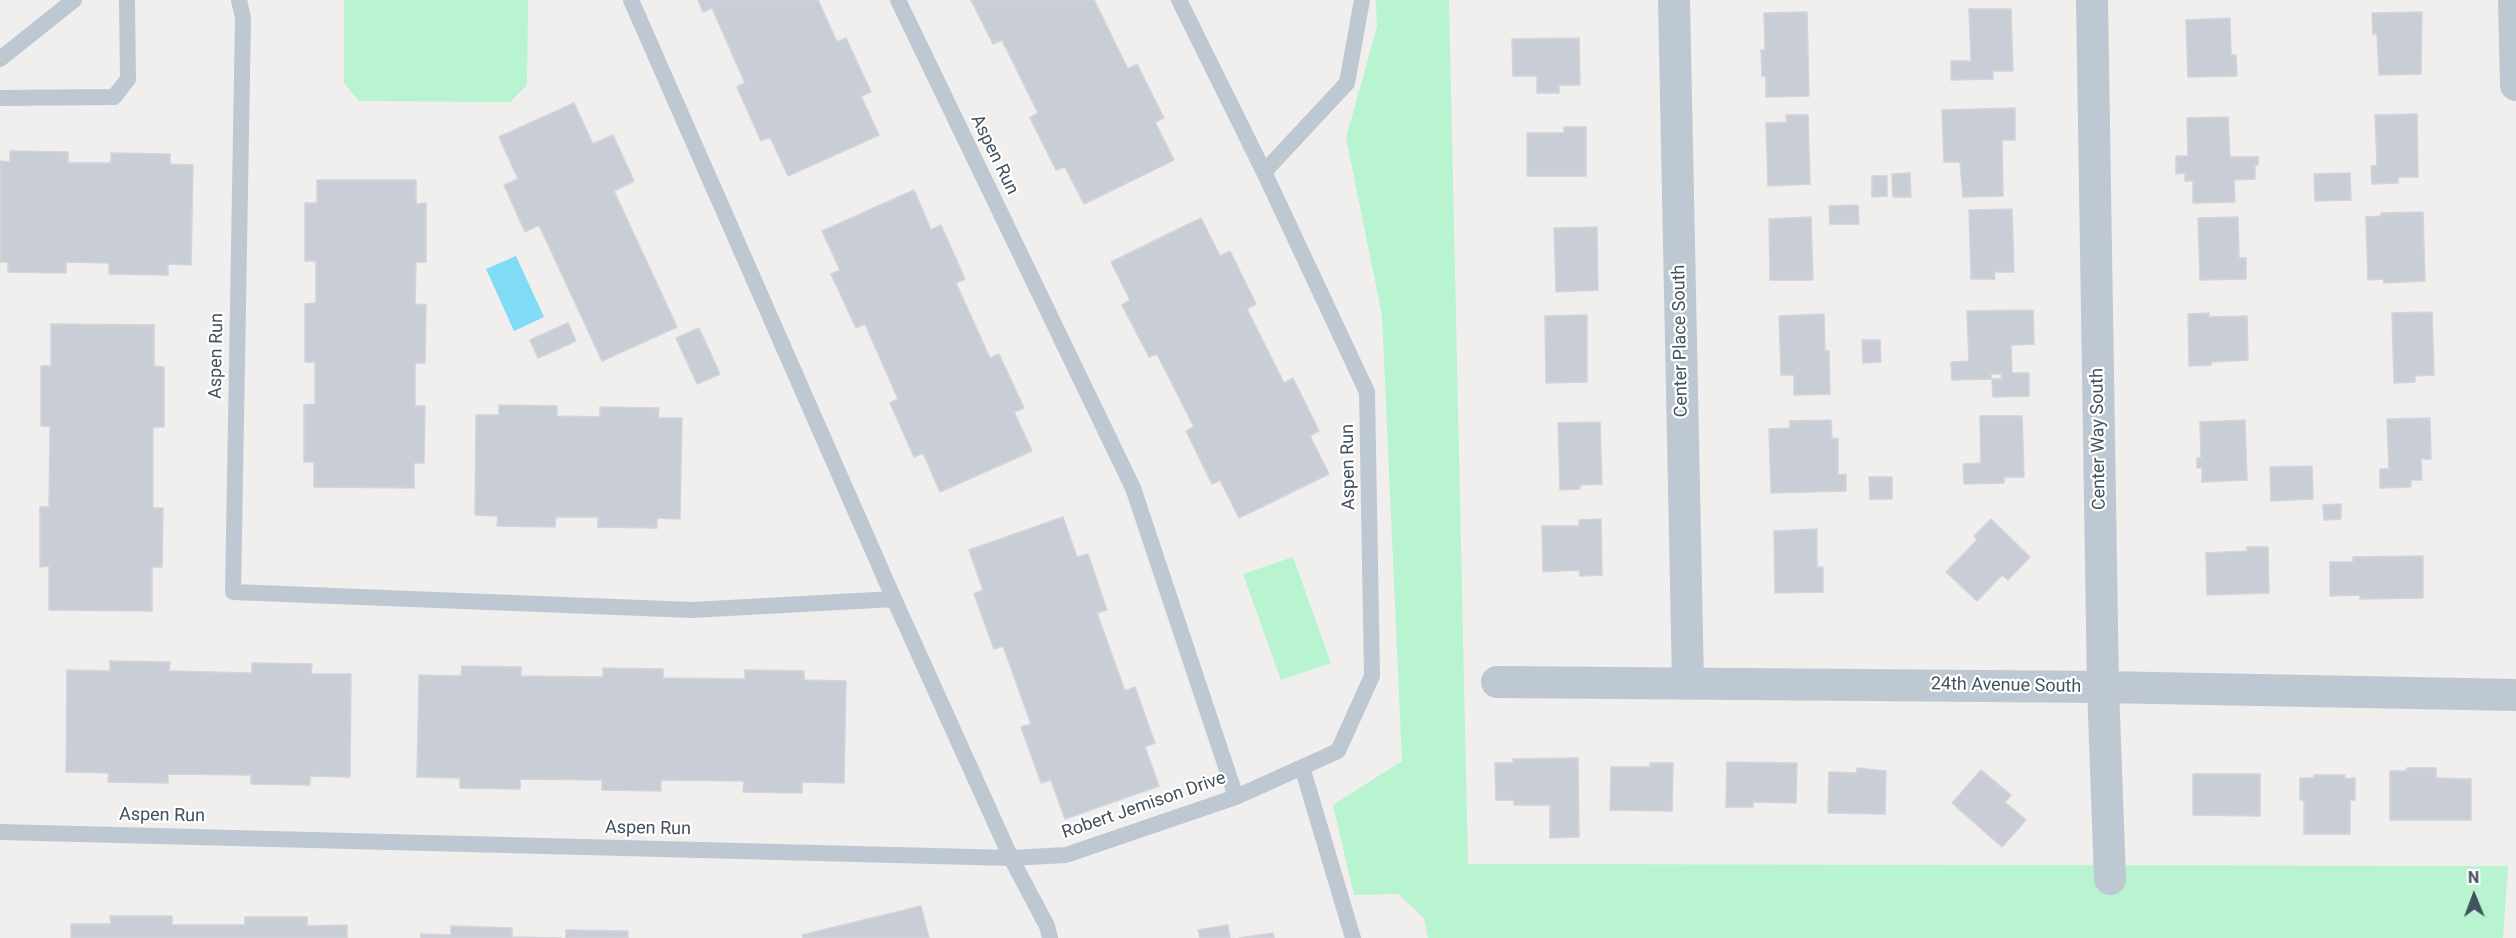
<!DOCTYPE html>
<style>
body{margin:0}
#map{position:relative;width:2516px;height:938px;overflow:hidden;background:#f1eeee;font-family:Roboto,sans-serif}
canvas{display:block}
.north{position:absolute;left:2444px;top:866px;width:60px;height:60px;-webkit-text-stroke:4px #fff;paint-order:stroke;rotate:359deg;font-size:16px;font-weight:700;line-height:24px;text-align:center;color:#44515e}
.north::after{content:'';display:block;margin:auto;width:21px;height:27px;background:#44515e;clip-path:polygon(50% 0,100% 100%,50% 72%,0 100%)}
</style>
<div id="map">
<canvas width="2516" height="938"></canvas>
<div class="north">N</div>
</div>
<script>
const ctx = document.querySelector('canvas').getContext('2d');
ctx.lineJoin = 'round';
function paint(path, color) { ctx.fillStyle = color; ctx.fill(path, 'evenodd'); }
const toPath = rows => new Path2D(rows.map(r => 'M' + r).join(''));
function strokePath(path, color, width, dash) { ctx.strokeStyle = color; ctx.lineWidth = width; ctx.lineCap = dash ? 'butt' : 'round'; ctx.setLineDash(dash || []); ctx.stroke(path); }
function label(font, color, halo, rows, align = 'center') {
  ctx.font = font + ' Roboto,sans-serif'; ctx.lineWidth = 4.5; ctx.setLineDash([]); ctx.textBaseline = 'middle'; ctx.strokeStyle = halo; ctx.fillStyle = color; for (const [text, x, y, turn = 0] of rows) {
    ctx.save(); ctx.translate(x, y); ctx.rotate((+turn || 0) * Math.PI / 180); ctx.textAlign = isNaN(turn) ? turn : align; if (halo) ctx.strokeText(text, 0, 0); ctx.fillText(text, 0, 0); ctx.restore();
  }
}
paint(toPath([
 [344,0,528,0,527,85,510,102,359,101,344,83],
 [1376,0,1449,0,1468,864,2508,866,2503,938,1428,938,1424,918,1398,894,1354,895,1333,805,1402,761,1382,315,1346,138,1377,27],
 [1293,557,1331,663,1281,680,1243,574]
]), '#b7f4cf');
paint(toPath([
 [516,256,544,317,514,331,486,269]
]), '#80dbf5');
const building = toPath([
 [698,0,818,0,837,42,846,38,871,92,861,96,879,135,788,176,770,137,761,141,737,87,745,83,712,8,703,12,698,0],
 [971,0,1094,0,1128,69,1137,64,1164,118,1155,122,1174,160,1084,204,1065,167,1056,170,1030,118,1038,113,1002,40,993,44,971,0],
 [1969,9,2011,9,2013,71,1993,71,1993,79,1951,80,1951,61,1971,61,1969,9],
 [1807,12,1809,96,1766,97,1766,76,1762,76,1761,50,1765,50,1764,13,1807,12],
 [2422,12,2421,74,2379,75,2377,34,2373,34,2372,13,2422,12],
 [2230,18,2231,55,2236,55,2237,76,2188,77,2186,20,2230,18],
 [1579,38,1580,85,1559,85,1559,93,1537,93,1537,76,1513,76,1512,39,1579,38],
 [574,103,593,144,613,135,634,181,614,191,677,327,602,361,539,225,525,232,504,185,518,179,499,137,574,103],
 [2015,108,2015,140,2002,140,2003,196,1963,197,1960,162,1944,162,1942,110,2015,108],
 [2417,114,2418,177,2398,177,2398,183,2372,184,2371,166,2377,166,2375,115,2417,114],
 [1786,115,1808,115,1810,184,1768,186,1766,123,1787,122,1786,115],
 [2228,117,2230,157,2258,157,2258,165,2255,165,2255,179,2234,180,2235,202,2193,203,2193,181,2185,181,2185,173,2176,174,2176,156,2188,156,2187,118,2228,117],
 [1564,127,1586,127,1586,176,1527,176,1527,133,1564,133,1564,127],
 [10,151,68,152,68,163,111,163,111,153,170,154,170,164,193,165,191,265,168,264,168,275,109,274,109,263,66,262,66,273,8,272,8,262,0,262,0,161,10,162,10,151],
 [1910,173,1911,197,1893,197,1892,174,1910,173],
 [2350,173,2351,200,2315,201,2314,174,2350,173],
 [1872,176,1887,176,1887,196,1872,197,1872,176],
 [317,180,416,180,416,204,426,203,426,262,416,262,415,304,426,305,425,363,415,363,415,406,425,406,424,463,414,463,414,488,314,487,314,462,304,462,304,405,315,404,315,362,305,362,305,304,316,303,316,261,305,261,305,203,317,203,317,180],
 [914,190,931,230,941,225,965,279,956,283,990,358,999,354,1024,408,1014,412,1032,451,940,492,923,453,914,457,890,403,898,399,865,324,856,328,831,274,840,270,822,231,914,190],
 [1858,205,1859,224,1830,224,1829,206,1858,205],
 [2012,209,2014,272,1994,272,1995,279,1971,279,1969,210,2012,209],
 [2423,212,2425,281,2384,283,2383,279,2368,280,2366,217,2381,216,2381,213,2423,212],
 [1811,217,1813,280,1770,280,1769,219,1811,217],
 [2238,217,2239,258,2246,258,2246,279,2200,280,2198,218,2238,217],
 [1201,218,1220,256,1230,251,1256,304,1247,309,1284,383,1293,378,1319,431,1310,436,1329,474,1239,518,1220,480,1212,484,1186,431,1194,427,1157,354,1149,357,1122,305,1130,300,1111,262,1201,218],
 [1597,227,1598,290,1556,292,1554,228,1597,227],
 [2033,310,2034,344,2011,345,2012,373,2029,373,2029,396,1993,397,1992,379,2002,379,2001,374,1991,374,1991,379,1952,380,1951,362,1969,361,1967,311,2033,310],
 [2432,312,2434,375,2415,376,2415,382,2394,383,2392,313,2432,312],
 [2209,313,2209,317,2247,316,2248,360,2211,362,2211,365,2189,366,2188,314,2209,313],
 [1824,314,1825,351,1829,351,1830,394,1794,395,1794,375,1781,375,1779,316,1824,314],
 [1587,315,1587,382,1546,383,1545,316,1587,315],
 [568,323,576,341,538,358,530,340,568,323],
 [51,324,154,325,154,366,164,367,164,427,153,427,153,508,163,508,162,567,152,567,152,611,49,610,49,566,40,567,40,507,49,507,50,426,41,426,41,366,51,366,51,324],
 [699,328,720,374,697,384,676,338,699,328],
 [1862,340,1880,340,1881,362,1863,363,1862,340],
 [499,405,557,406,557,416,600,417,600,407,659,408,658,418,682,418,680,519,657,518,657,528,598,527,598,517,556,517,555,527,497,526,498,516,475,515,476,415,499,415,499,405],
 [1980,416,2022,416,2024,477,2004,477,2004,483,1964,484,1963,464,1981,463,1980,416],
 [2430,418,2431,459,2421,459,2422,480,2411,480,2411,487,2380,488,2380,469,2389,469,2387,419,2430,418],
 [1831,420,1832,439,1838,438,1838,475,1846,474,1846,491,1771,493,1769,429,1790,428,1790,421,1831,420],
 [2245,420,2247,480,2202,482,2202,468,2197,468,2197,458,2201,458,2200,422,2245,420],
 [1600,422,1602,484,1580,485,1580,489,1560,490,1558,423,1600,422],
 [2312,466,2313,499,2271,501,2270,467,2312,466],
 [1869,477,1892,477,1892,499,1870,499,1869,477],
 [2341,504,2341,519,2324,520,2323,505,2341,504],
 [1063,517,1077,557,1088,554,1107,610,1097,613,1125,691,1135,687,1155,743,1145,747,1159,786,1065,819,1051,780,1041,783,1021,727,1031,724,1003,646,994,649,974,594,983,590,969,550,1063,517],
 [1601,519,1602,575,1580,576,1579,570,1543,572,1542,526,1579,526,1579,520,1601,519],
 [1991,519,2030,557,2008,580,2002,575,1977,601,1946,572,1977,540,1974,536,1991,519],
 [1817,529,1817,567,1823,567,1823,592,1775,593,1774,531,1817,529],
 [2247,547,2268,547,2269,593,2207,595,2206,553,2247,551,2247,547],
 [2423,556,2423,598,2360,599,2360,595,2330,596,2330,562,2353,562,2353,557,2423,556],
 [110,661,170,662,169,671,252,673,252,663,312,664,311,674,351,674,350,777,310,776,310,785,251,784,251,775,168,774,168,783,108,782,109,773,66,772,67,670,110,671,110,661],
 [462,666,521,667,521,676,603,677,603,668,663,669,663,678,745,679,745,670,804,671,804,680,846,681,844,783,802,782,802,793,743,792,744,781,661,780,661,791,602,790,602,780,520,779,520,789,460,788,460,778,417,777,419,675,461,676,462,666],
 [1578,758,1579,837,1550,838,1550,805,1514,805,1514,800,1496,800,1495,763,1514,763,1513,759,1578,758],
 [1727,762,1797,763,1796,803,1753,802,1753,807,1726,807,1727,762],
 [1650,763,1673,763,1672,811,1610,810,1611,767,1650,767,1650,763],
 [1857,768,1886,771,1885,814,1828,813,1829,772,1857,773,1857,768],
 [2407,768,2436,768,2436,778,2471,779,2471,820,2390,820,2390,771,2407,771,2407,768],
 [1981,770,2011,795,2005,802,2026,820,2002,847,1952,803,1981,770],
 [2193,774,2260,774,2260,816,2193,815,2193,774],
 [2314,775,2345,775,2345,779,2355,778,2355,800,2350,800,2350,834,2304,834,2304,800,2300,800,2300,778,2314,778,2314,775],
 [921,906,929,938,803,938,802,935,921,906],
 [110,916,172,916,172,925,245,925,245,917,307,917,307,926,347,925,347,938,71,938,71,924,111,924,110,916],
 [1228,925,1230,938,1200,938,1198,930,1228,925],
 [451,926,512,928,512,937,561,938,421,938,421,934,451,935,451,926],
 [566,930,628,931,628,938,566,938,566,930],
 [1273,933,1274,938,1239,938,1273,933]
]);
paint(building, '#c9cdd5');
strokePath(building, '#d1d4db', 1.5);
strokePath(toPath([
 [239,0,243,18,233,592,692,610,894,599],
 [631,0,894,599,1011,858,1047,926,1050,938],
 [898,0,1133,488,1236,797],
 [0,59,74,0],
 [0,98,114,97,128,79,127,0],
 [1264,172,1347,83,1362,0],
 [1302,767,1353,938],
 [0,832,1011,858,1066,855,1236,797,1338,751,1372,676,1367,392,1264,172,1179,0]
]), '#bdc8d2', 16);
strokePath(toPath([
 [1674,0,1688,683],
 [2092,0,2103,687,2110,879],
 [2514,0,2516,85],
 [1497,682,2103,687,2516,695]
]), '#bdc8d2', 32);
label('18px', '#44515e', '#fff', [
 ["Aspen Run",994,155,64],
 ["Center Place South",1681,341,-91],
 ["Aspen Run",217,356,-89],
 ["Center Way South",2099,439,-91],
 ["Aspen Run",1349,467,-91],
 ["24th Avenue South",2006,686,1],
 ["Robert Jemison Drive",1144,806,-19],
 ["Aspen Run",162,816,1],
 ["Aspen Run",648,829,1]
]);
</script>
